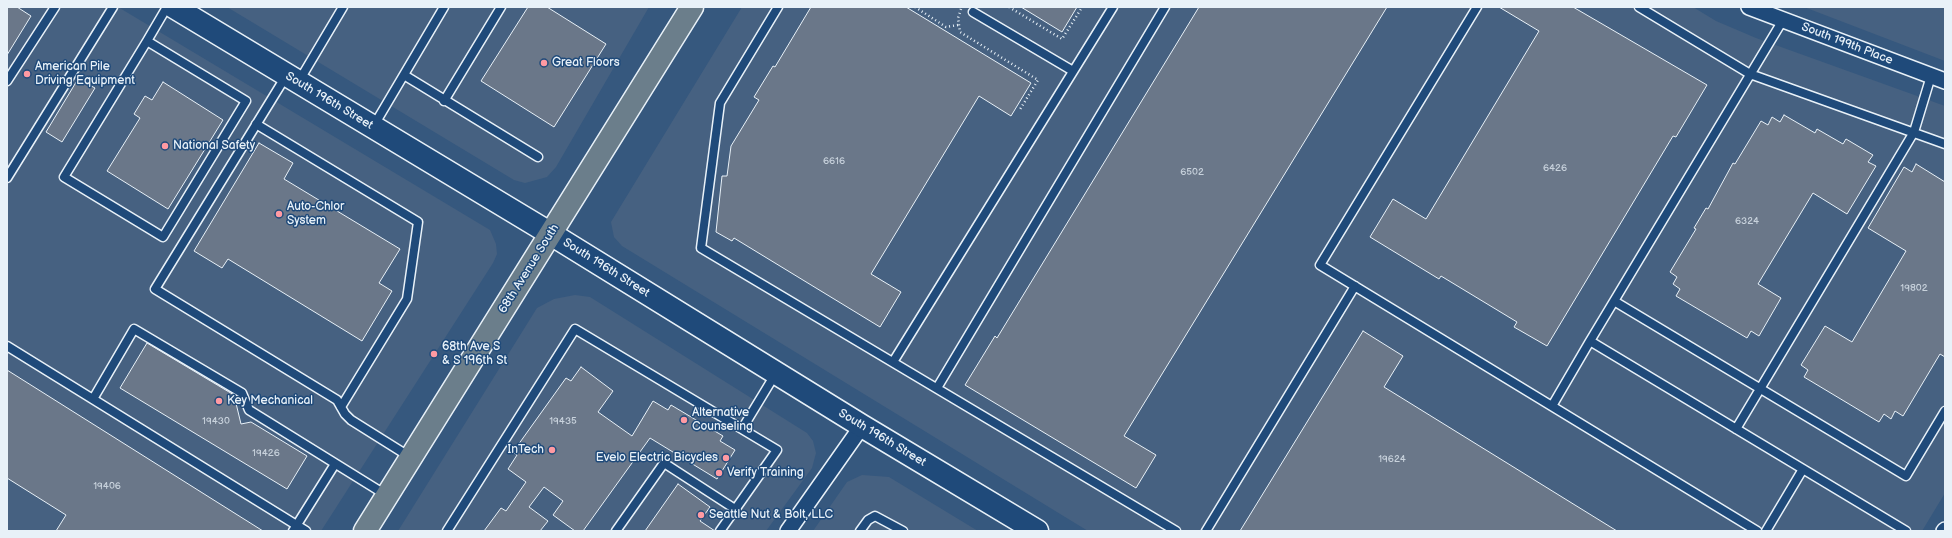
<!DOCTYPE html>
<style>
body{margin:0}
#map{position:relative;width:1952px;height:538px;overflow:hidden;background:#36587e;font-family:"Balsamiq Sans",sans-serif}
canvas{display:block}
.frame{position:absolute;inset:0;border:8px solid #e8f1f8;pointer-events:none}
</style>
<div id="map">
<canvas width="1952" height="538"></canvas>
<div class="frame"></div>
</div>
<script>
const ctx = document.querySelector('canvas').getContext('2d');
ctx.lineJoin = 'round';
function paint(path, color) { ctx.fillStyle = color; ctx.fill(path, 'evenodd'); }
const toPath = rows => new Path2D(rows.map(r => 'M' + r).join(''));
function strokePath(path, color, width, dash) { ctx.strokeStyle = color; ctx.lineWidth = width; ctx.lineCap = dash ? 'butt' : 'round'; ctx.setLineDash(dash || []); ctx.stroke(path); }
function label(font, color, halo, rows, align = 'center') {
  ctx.font = font + ' "Balsamiq Sans",sans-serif'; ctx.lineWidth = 3; ctx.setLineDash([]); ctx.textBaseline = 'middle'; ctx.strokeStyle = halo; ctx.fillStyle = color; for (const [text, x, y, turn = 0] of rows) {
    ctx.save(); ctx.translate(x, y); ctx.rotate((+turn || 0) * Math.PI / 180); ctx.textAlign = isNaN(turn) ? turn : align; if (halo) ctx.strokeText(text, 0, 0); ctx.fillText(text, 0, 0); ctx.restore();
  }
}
paint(toPath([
 [7,7,118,7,490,230,496,244,497,254,493,263,321,531,7,531],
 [227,7,649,7,556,167,547,177,525,183,514,180],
 [742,7,1693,7,1716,21,1756,38,1945,106,1945,493,1922,531,1088,531,622,246,614,237,611,222],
 [1804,7,1945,7,1945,61],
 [575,295,590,297,807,433,813,441,816,453,812,468,766,531,398,531,537,308,554,299],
 [862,475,889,477,978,531,813,531,847,482]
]), '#466181');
const building = toPath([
 [7,7,17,7,31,16,7,55,7,7],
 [528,7,547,7,606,44,554,127,481,81,528,7],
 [811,7,906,7,1031,83,1011,116,979,96,871,274,901,292,880,327,734,238,732,241,716,232,722,176,727,176,731,146,759,100,754,97,773,66,775,67,811,7],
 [1021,7,1077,7,1062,32,1021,7],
 [1199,7,1387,7,1124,436,1156,455,1136,488,965,385,995,336,997,338,1199,7],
 [1499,7,1573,7,1707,85,1676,137,1673,136,1547,346,1514,327,1517,322,1441,276,1439,279,1370,237,1393,199,1426,219,1539,31,1499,7],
 [78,79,95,88,62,142,46,132,78,79],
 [163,82,223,120,168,209,107,171,140,118,134,114,145,96,152,100,163,82],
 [1784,115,1815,133,1817,129,1843,144,1846,139,1873,155,1868,162,1876,166,1847,214,1813,193,1758,284,1781,298,1759,336,1751,331,1747,338,1676,296,1680,289,1673,284,1677,277,1670,272,1696,229,1694,228,1706,208,1708,209,1733,163,1735,164,1761,121,1768,125,1772,117,1780,122,1784,115],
 [259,143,293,163,284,179,400,249,379,283,392,291,362,341,228,259,222,268,194,251,259,143],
 [1916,164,1945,182,1945,357,1940,354,1903,416,1895,411,1891,419,1884,414,1879,422,1804,377,1808,370,1801,365,1825,326,1852,342,1906,251,1868,228,1904,167,1912,172,1916,164],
 [1363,331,1403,356,1384,387,1617,531,1240,531,1363,331],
 [147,343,234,395,241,424,251,422,307,456,287,489,120,388,147,343],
 [581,367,613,391,598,412,632,436,653,401,668,410,671,405,723,436,720,441,735,450,717,479,650,438,583,531,575,531,553,515,563,501,544,487,529,507,548,521,540,531,484,531,501,508,506,511,526,482,508,469,517,455,513,452,566,378,571,381,581,367],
 [7,370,263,531,56,531,66,515,7,478,7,370],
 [678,484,710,507,700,521,715,531,645,531,678,484]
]);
paint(building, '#6a7789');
strokePath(building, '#e8f1f8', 1);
const service = toPath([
 [778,7,720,103,701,248,1176,531],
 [1477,7,1320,265,1757,531],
 [1639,7,1750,74,1945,144],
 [973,12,1073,71],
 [1783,20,1590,341,1906,531],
 [147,41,246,101,163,237,64,177,147,41,167,7],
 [404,75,538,157],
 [286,76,155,289,337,400,345,414,351,420,410,457],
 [7,81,55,7],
 [299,81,343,7],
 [444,101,501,7],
 [256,124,418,222,407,299,341,407],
 [373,127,444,7],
 [7,178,113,7],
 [1614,301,1906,476,1945,411],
 [7,346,306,531],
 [893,362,1113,7],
 [937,388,1165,7],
 [93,399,134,329,242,393,249,410,386,495],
 [1552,406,1590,341],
 [742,429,776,373],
 [1736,429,1914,132,1931,76],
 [293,531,335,464],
 [447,531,575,329,777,450,720,531],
 [616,531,664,463,735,509],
 [860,531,868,520,875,516,903,531],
 [1206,531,1355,286],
 [1766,531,1803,469]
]);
const minor = toPath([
 [1749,7,1945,81],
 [788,531,862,426],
 [1944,531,1945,530]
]);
const secondary = toPath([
 [174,7,551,234,862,426,1037,531]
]);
const primary = toPath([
 [365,531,692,7]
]);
strokePath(service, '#e8f1f8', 11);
strokePath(minor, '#e8f1f8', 18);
strokePath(secondary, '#e8f1f8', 25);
strokePath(primary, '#e8f1f8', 25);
strokePath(toPath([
 [915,7,946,27,958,25],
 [1009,7,1062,39,1081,9],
 [961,9,958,18,960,32,1038,80,1019,111]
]), '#e8f1f8', 2.5, [1, 3]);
strokePath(service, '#1f4a7a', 8);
strokePath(minor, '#1f4a7a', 15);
strokePath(secondary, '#1f4a7a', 22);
strokePath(primary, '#6b7e8b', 22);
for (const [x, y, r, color] of [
 [544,63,4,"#ff9aa2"],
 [27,74,4,"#ff9aa2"],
 [165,146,4,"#ff9aa2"],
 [279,214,4,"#ff9aa2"],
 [434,354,4,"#ff9aa2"],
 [219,401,4,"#ff9aa2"],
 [684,420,4,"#ff9aa2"],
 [552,450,4,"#ff9aa2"],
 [726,458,4,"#ff9aa2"],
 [719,473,4,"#ff9aa2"],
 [701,515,4,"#ff9aa2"]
]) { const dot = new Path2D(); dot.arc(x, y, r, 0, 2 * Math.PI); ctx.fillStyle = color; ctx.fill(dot); strokePath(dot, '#1f4a7a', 1.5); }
label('10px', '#c8d2dc', null, [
 ["6616",834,161],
 ["6426",1555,168],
 ["6502",1192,172],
 ["6324",1747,221],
 ["19802",1914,288],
 ["19430",216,421],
 ["19435",563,421],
 ["19426",266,453],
 ["19624",1392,459],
 ["19406",107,486]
]);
label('12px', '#e8f1f8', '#1f4a7a', [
 ["South 199th Place",1847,44,21],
 ["South 196th Street",329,101,31],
 ["South 196th Street",606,268,32],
 ["68th Avenue South",529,269,-58],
 ["South 196th Street",882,438,31]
]);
label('12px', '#e8f1f8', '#1f4a7a', [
 ["Great Floors",552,63],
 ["American Pile",35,67],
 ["Driving Equipment",35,81],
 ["National Safety",173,146],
 ["Auto-Chlor",287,207],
 ["System",287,221],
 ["68th Ave S",442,347],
 ["& S 196th St",442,361],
 ["Key Mechanical",227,401],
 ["Alternative",692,413],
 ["Counseling",692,427],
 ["InTech",544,450,"right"],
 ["Evelo Electric Bicycles",718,458,"right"],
 ["Verify Training",727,473],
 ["Seattle Nut & Bolt, LLC",709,515]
], 'left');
</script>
